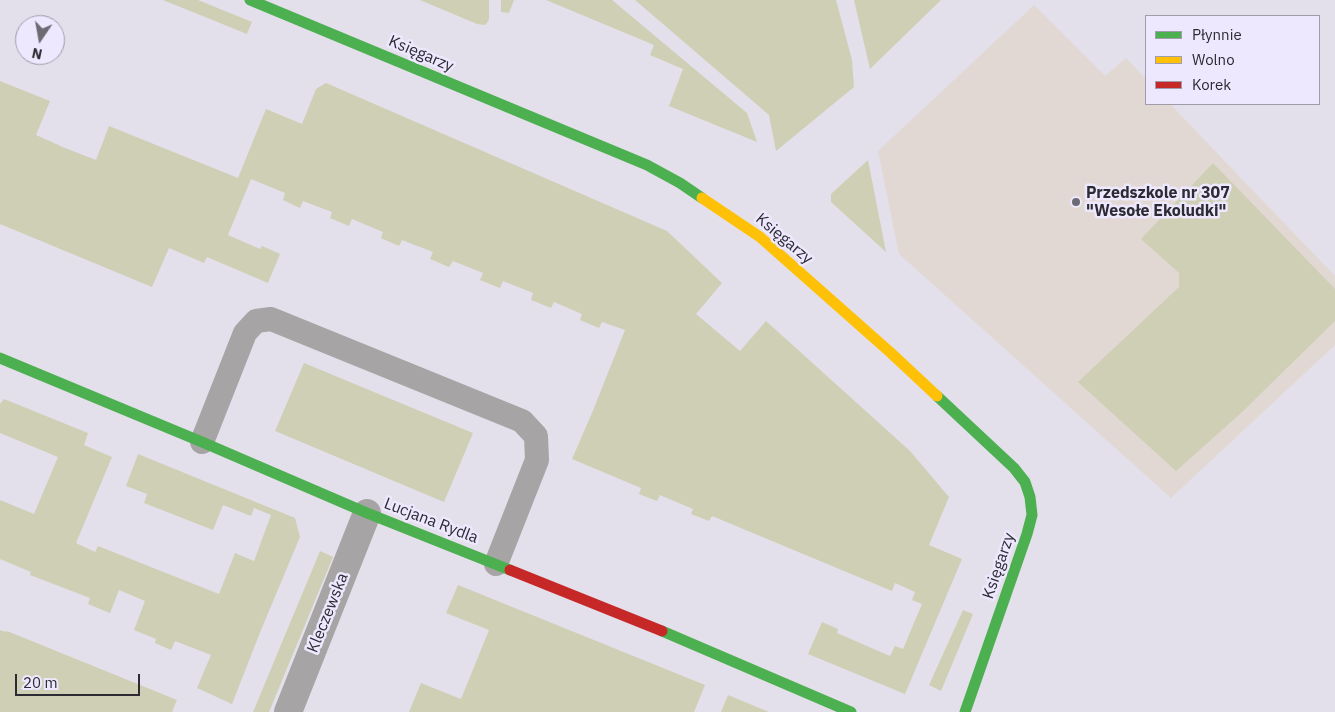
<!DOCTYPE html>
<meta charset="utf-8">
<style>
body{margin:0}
#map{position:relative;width:1335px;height:712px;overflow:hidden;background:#e3e0eb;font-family:"IBM Plex Sans",sans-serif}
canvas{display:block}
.legend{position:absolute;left:1145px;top:15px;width:175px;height:90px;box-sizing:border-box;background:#ede8fd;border:1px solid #a09cac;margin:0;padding:6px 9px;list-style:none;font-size:15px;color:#2c2a32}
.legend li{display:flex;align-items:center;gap:10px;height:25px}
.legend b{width:25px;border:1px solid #a09cac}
.north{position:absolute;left:15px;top:15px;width:50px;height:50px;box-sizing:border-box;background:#ede8fd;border:1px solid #a09cac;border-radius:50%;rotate:192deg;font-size:14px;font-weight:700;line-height:20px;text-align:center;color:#2c2a32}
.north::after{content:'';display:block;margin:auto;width:18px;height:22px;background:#6c6a73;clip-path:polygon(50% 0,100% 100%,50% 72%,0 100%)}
.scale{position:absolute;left:15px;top:674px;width:125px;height:22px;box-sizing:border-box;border:2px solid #2c2a32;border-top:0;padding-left:6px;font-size:15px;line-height:18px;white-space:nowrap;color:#2c2a32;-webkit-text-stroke:4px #ede8fd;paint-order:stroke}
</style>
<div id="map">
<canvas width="1335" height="712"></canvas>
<ul class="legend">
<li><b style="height:6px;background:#4caf50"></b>Płynnie</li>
<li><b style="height:6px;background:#ffc107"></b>Wolno</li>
<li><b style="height:6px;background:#c62828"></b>Korek</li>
</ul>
<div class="north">N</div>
<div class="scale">20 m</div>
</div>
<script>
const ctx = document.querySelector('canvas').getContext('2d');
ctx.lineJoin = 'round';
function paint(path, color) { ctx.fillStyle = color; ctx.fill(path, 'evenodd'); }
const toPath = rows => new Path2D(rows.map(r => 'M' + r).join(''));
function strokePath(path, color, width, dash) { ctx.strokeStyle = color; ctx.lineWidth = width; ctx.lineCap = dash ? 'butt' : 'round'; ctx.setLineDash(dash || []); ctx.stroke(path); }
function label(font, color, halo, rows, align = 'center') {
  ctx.font = font + ' "IBM Plex Sans",sans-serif'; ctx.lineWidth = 5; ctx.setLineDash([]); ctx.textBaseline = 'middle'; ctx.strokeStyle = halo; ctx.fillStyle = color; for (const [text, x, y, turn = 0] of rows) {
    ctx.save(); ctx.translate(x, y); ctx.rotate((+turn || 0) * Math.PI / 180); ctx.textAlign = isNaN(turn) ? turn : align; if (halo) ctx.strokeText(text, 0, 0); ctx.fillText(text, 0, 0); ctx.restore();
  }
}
paint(toPath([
 [1034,5,1105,76,1126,58,1146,79,1146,104,1170,104,1335,276,1335,345,1171,498,899,254,878,151]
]), '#e2d8d3');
paint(toPath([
 [163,0,198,0,252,22,247,34],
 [420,0,489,0,489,19,487,23,485,25,477,24],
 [501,0,514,0,509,13,501,12],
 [546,0,612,0,747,113,757,142,669,106,683,69,650,55,654,45],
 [635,0,836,0,852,60,854,87,776,151,769,115],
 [854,0,941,0,870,69],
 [0,81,50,101,36,135,65,148,96,160,109,126,238,178,266,109,302,124,316,89,326,83,667,231,722,283,696,314,740,351,766,321,910,451,949,497,929,545,962,559,905,694,808,654,822,622,838,629,837,633,890,656,895,646,903,649,922,604,912,600,915,592,895,583,892,591,712,516,709,521,691,514,693,509,660,495,657,501,639,494,641,488,572,459,592,413,625,330,602,322,599,328,580,320,582,314,554,302,551,308,531,300,533,293,503,281,500,288,480,280,483,273,453,261,449,267,430,259,433,252,402,240,399,246,381,238,383,232,352,219,349,226,330,218,332,212,303,201,300,208,283,200,285,193,251,179,228,235,260,249,262,246,280,254,268,283,207,257,204,263,169,248,152,287,0,224],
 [868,160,886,252,831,202,831,194],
 [1213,163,1335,289,1335,321,1241,413,1176,471,1078,382,1179,287,1179,273,1141,239],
 [304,363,473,433,444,502,275,431],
 [4,399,88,433,84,445,112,457,76,543,95,552,98,546,219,594,235,553,254,561,271,515,254,508,251,516,223,505,213,530,144,503,147,494,126,486,138,454,295,518,300,537,261,630,232,704,197,688,211,655,175,641,171,650,155,643,156,639,134,630,145,601,119,590,110,613,88,604,90,598,30,575,31,572,0,559,0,500,34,514,58,457,0,433,0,404],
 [320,551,333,557,269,712,253,712],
 [458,585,705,685,694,712,409,712,421,683,461,699,489,630,446,613],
 [963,610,973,614,941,691,929,685],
 [0,630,6,632,7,631,177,700,172,712,0,712],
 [728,695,769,712,721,712]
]), '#cecfb4');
strokePath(toPath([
 [202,442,245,333,256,321,271,319,522,421,536,436,537,460,496,564]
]), '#a6a4a4', 24);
strokePath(toPath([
 [288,712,367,513]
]), '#a6a4a4', 28);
strokePath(toPath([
 [250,0,647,165,680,183,702,198],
 [0,358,202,442,367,513,510,570],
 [937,396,1014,468,1025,482,1030,497,1032,515,1027,534,965,712],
 [662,631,851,712]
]), '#4caf50', 11);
strokePath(toPath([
 [702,198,760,237,891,353,937,396]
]), '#ffc107', 11);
strokePath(toPath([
 [510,570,662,631]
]), '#c62828', 11);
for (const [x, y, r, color] of [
 [1076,202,5,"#6c6a73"]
]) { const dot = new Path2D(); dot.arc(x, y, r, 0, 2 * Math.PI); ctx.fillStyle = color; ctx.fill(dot); strokePath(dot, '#ede8fd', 2); }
label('16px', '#2c2a32', '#ede8fd', [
 ["Księgarzy",421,54,23],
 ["Księgarzy",784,239,40],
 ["Lucjana Rydla",431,521,21],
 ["Księgarzy",999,566,-71],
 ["Kleczewska",328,613,-68]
]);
label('bold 16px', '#2c2a32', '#ede8fd', [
 ["Przedszkole nr 307",1086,193],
 ["\"Wesołe Ekoludki\"",1086,211]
], 'left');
</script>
